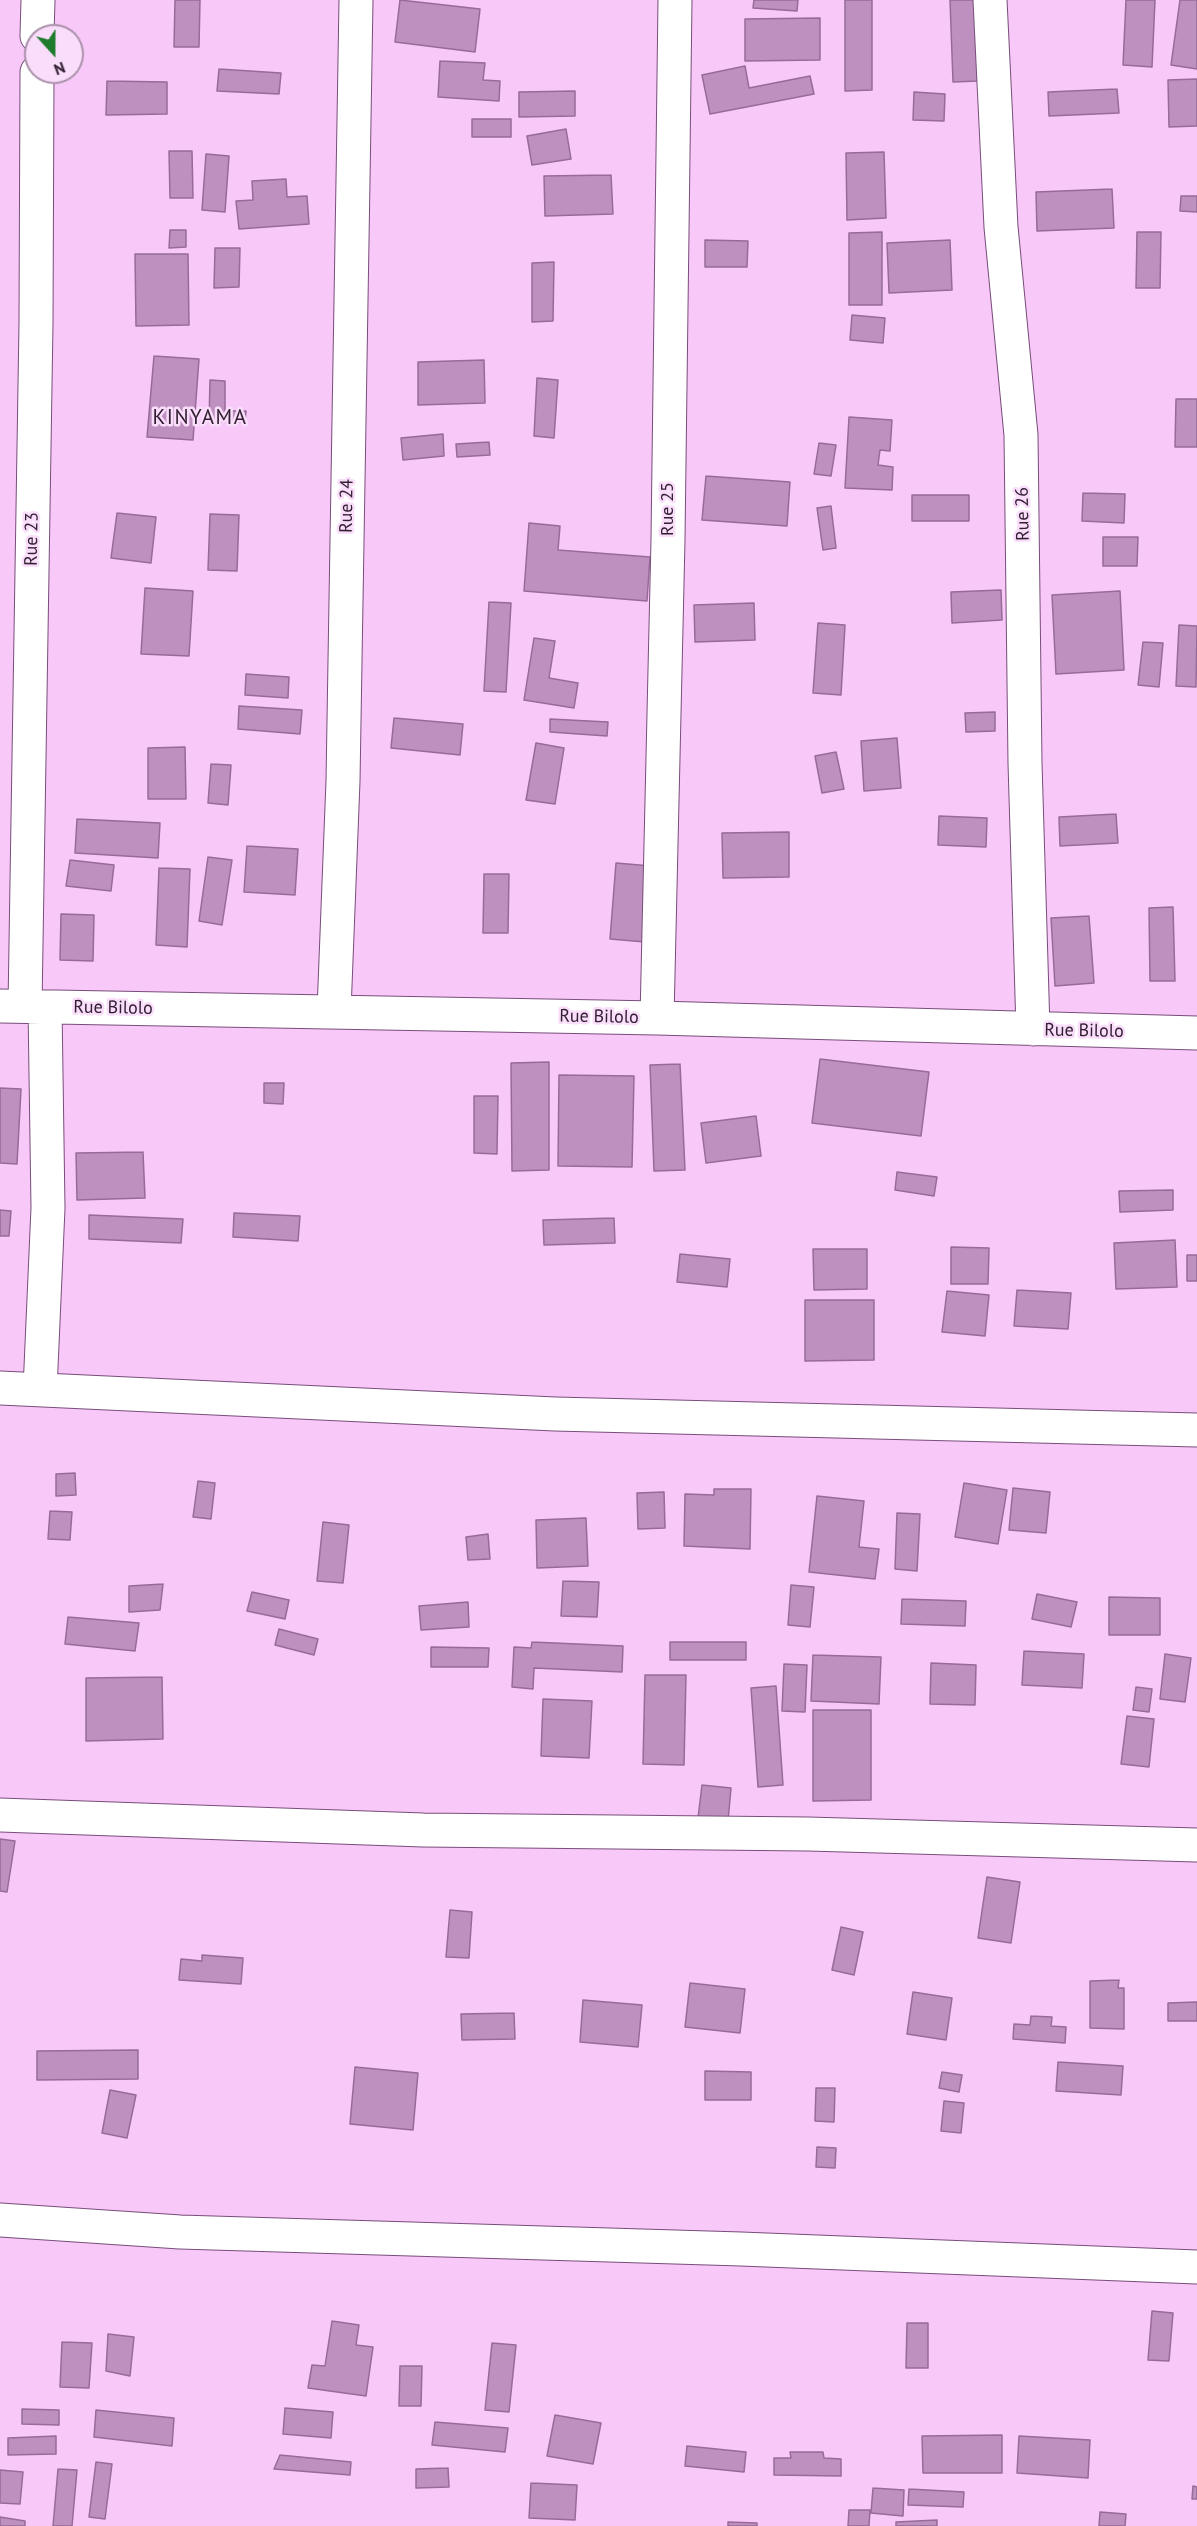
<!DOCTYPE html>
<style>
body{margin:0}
#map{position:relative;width:1197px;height:2526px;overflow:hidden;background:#f8c8f9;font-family:"PT Sans",sans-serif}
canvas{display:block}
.north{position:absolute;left:24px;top:24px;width:60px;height:60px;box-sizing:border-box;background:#faddfa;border:2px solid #aa91aa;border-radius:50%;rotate:159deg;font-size:16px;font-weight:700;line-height:24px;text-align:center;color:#322032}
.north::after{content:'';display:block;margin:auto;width:21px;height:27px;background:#1f7c2c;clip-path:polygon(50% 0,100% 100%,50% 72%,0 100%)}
</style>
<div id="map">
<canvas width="1197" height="2526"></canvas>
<div class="north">N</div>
</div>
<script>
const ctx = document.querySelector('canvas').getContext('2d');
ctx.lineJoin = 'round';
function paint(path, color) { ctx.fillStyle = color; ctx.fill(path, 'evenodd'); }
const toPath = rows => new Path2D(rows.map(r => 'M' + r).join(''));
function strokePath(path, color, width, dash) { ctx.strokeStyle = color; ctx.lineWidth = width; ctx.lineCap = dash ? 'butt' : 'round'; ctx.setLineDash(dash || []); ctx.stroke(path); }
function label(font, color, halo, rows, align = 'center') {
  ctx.font = font + ' "PT Sans",sans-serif'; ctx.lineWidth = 5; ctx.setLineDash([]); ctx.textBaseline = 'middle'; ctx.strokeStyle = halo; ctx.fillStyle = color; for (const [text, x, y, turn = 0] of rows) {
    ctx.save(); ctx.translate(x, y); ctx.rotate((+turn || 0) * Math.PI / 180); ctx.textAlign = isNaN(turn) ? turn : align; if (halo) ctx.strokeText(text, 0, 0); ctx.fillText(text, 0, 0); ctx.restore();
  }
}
const building = toPath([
 [175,0,200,0,199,47,174,47,175,0],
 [400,0,480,9,475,52,395,42,400,0],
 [754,0,798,0,797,11,753,8,754,0],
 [845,0,872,0,872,90,845,91,845,0],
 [950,0,975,0,978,81,953,82,950,0],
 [1126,0,1155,0,1152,67,1123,65,1126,0],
 [1180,0,1197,0,1197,69,1171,65,1180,0],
 [820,18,820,60,745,61,745,19,820,18],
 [440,61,485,63,483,80,500,81,499,101,438,97,440,61],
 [745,66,749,88,810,76,814,94,710,114,702,75,745,66],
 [219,69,281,73,279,94,217,91,219,69],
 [1197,79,1197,126,1169,127,1168,80,1197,79],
 [107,81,167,82,167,114,106,115,107,81],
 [1117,89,1119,113,1049,116,1048,92,1117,89],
 [575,91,575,116,519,117,519,92,575,91],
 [914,92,945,94,944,121,913,120,914,92],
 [472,119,511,119,511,137,472,137,472,119],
 [566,129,571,159,532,165,527,136,566,129],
 [169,151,192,151,193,198,170,198,169,151],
 [884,152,886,218,847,220,846,153,884,152],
 [206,154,229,156,225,212,202,210,206,154],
 [611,175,613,214,545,216,544,176,611,175],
 [286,179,287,197,307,196,309,224,239,229,236,201,253,200,252,181,286,179],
 [1112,189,1114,228,1037,231,1036,192,1112,189],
 [1181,196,1197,196,1197,212,1180,211,1181,196],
 [170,230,186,230,186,247,169,248,170,230],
 [882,232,882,305,849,305,849,233,882,232],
 [1137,232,1161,232,1160,288,1136,288,1137,232],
 [705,240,748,241,747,267,705,267,705,240],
 [950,240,952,290,889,293,887,243,950,240],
 [215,248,240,248,239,287,214,288,215,248],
 [135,254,188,254,189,325,136,326,135,254],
 [554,262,553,321,532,322,532,263,554,262],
 [852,315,885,318,883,343,850,340,852,315],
 [154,356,199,359,193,440,147,437,154,356],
 [484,360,485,403,418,405,418,362,484,360],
 [537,378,558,380,554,438,534,436,537,378],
 [210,380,225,381,225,411,246,411,245,422,209,422,210,380],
 [1176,399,1197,399,1197,447,1175,447,1176,399],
 [849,417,892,420,890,451,880,450,878,465,893,467,892,490,845,488,849,417],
 [443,434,444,456,403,460,401,438,443,434],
 [489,442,490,455,457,457,456,444,489,442],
 [819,443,836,445,831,476,814,474,819,443],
 [706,476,790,482,787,526,702,520,706,476],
 [1083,493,1125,494,1124,523,1082,521,1083,493],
 [912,495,969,495,969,521,912,521,912,495],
 [831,506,836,548,823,550,817,508,831,506],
 [117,513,156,517,151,563,111,558,117,513],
 [210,514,239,515,237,571,208,570,210,514],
 [529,523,560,526,558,550,650,557,647,601,524,591,529,523],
 [1103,537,1138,537,1137,566,1103,566,1103,537],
 [145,588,193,591,189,656,141,654,145,588],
 [1001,590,1002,620,952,623,951,592,1001,590],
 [1120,591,1124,670,1056,674,1052,595,1120,591],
 [489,602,511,603,506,692,484,691,489,602],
 [754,603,755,640,695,642,694,605,754,603],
 [818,623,845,625,841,695,813,693,818,623],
 [1179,625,1197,626,1196,687,1176,686,1179,625],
 [534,638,555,641,549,678,578,683,574,708,524,700,534,638],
 [1143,642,1163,643,1159,687,1138,685,1143,642],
 [246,674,289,677,288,698,245,695,246,674],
 [239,706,302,710,300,734,238,729,239,706],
 [995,712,995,731,966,732,965,713,995,712],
 [394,718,463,724,460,755,391,748,394,718],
 [550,719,608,722,607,736,550,732,550,719],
 [897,738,901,788,864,791,861,741,897,738],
 [536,743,564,748,555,804,526,800,536,743],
 [185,747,186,799,148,799,148,748,185,747],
 [836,752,844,789,822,793,815,756,836,752],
 [211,764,231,765,228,805,208,803,211,764],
 [1116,814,1118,843,1060,846,1059,817,1116,814],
 [939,816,987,818,986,847,938,845,939,816],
 [77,819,160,823,158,858,75,853,77,819],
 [789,832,789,877,723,878,722,833,789,832],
 [247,846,298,849,295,895,244,892,247,846],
 [208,857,232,860,222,925,199,921,208,857],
 [70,860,114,865,111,891,66,886,70,860],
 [616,863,651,866,645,942,610,939,616,863],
 [159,868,190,869,187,947,156,945,159,868],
 [484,874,509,874,508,933,483,933,484,874],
 [1173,907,1175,981,1150,981,1149,908,1173,907],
 [61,914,94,915,93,961,60,960,61,914],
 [1089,916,1094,983,1055,986,1051,918,1089,916],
 [820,1059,929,1072,921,1136,812,1123,820,1059],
 [549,1062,549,1170,512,1171,511,1063,549,1062],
 [680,1064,685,1170,654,1171,650,1065,680,1064],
 [559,1075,634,1076,632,1167,558,1166,559,1075],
 [264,1083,284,1083,283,1104,264,1103,264,1083],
 [0,1088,21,1089,17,1164,0,1163,0,1088],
 [474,1096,498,1096,497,1154,474,1153,474,1096],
 [756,1116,761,1156,706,1163,701,1123,756,1116],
 [143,1152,145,1198,77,1200,76,1153,143,1152],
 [897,1172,937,1177,934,1196,895,1190,897,1172],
 [1173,1190,1173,1210,1120,1212,1119,1191,1173,1190],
 [0,1210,11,1211,9,1236,0,1236,0,1210],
 [234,1213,300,1216,298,1241,233,1237,234,1213],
 [89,1215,183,1219,181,1243,89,1239,89,1215],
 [614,1218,615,1243,544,1245,543,1220,614,1218],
 [1175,1240,1177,1287,1116,1289,1114,1243,1175,1240],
 [951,1247,989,1248,988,1284,951,1284,951,1247],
 [813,1249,867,1249,867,1289,814,1290,813,1249],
 [680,1254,730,1259,727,1287,677,1282,680,1254],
 [1187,1255,1197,1255,1197,1281,1187,1281,1187,1255],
 [1017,1290,1071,1293,1068,1329,1014,1326,1017,1290],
 [947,1291,989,1295,985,1336,942,1332,947,1291],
 [805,1300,874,1300,874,1360,805,1361,805,1300],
 [75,1473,76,1495,56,1496,56,1474,75,1473],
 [198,1481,215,1483,211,1519,193,1517,198,1481],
 [964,1483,1007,1490,998,1544,955,1537,964,1483],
 [1013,1488,1050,1492,1046,1533,1009,1530,1013,1488],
 [714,1489,751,1489,750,1549,684,1546,685,1494,714,1495,714,1489],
 [664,1492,665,1528,638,1529,637,1493,664,1492],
 [817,1496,864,1501,859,1547,879,1549,875,1579,809,1572,817,1496],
 [50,1511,72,1512,70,1540,48,1539,50,1511],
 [897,1513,920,1514,917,1571,895,1569,897,1513],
 [586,1518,588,1566,537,1568,536,1520,586,1518],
 [323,1522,349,1525,343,1583,317,1581,323,1522],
 [488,1534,490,1559,468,1560,466,1537,488,1534],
 [563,1581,599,1582,597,1617,561,1616,563,1581],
 [163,1584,160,1610,129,1612,129,1586,163,1584],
 [791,1585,814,1587,810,1627,788,1625,791,1585],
 [252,1592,289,1600,285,1619,247,1611,252,1592],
 [1037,1594,1077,1602,1071,1627,1032,1619,1037,1594],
 [1109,1597,1160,1598,1160,1635,1109,1635,1109,1597],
 [902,1599,966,1601,965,1626,901,1624,902,1599],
 [468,1602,469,1627,421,1630,419,1606,468,1602],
 [68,1617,139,1623,135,1651,65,1644,68,1617],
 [279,1629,318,1639,314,1655,275,1645,279,1629],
 [532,1642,623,1646,622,1672,534,1668,533,1689,512,1687,514,1647,531,1648,532,1642],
 [670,1642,746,1642,746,1660,670,1660,670,1642],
 [431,1647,489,1648,488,1667,431,1667,431,1647],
 [1024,1651,1084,1654,1082,1688,1022,1685,1024,1651],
 [1165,1654,1191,1658,1185,1702,1160,1699,1165,1654],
 [813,1655,881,1657,879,1704,811,1701,813,1655],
 [931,1663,976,1665,975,1705,930,1704,931,1663],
 [784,1664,807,1665,805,1712,782,1711,784,1664],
 [645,1675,686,1675,684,1765,643,1764,645,1675],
 [162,1677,163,1739,86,1741,86,1678,162,1677],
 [776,1686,783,1785,758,1787,751,1688,776,1686],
 [1136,1687,1152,1689,1149,1712,1133,1710,1136,1687],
 [543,1699,592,1701,589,1758,541,1756,543,1699],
 [813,1710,871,1710,871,1800,813,1801,813,1710],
 [1127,1716,1154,1719,1149,1767,1121,1764,1127,1716],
 [702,1785,731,1788,728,1821,698,1818,702,1785],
 [0,1839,15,1841,7,1892,0,1891,0,1839],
 [987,1877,1020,1882,1011,1943,978,1938,987,1877],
 [450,1910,472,1912,469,1958,446,1957,450,1910],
 [841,1927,863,1932,854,1975,832,1970,841,1927],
 [202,1955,243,1958,241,1984,179,1980,181,1959,202,1961,202,1955],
 [1119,1980,1118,1988,1124,1988,1124,2029,1090,2028,1090,1981,1119,1980],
 [690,1983,745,1989,740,2033,685,2027,690,1983],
 [913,1992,952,1998,946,2040,907,2034,913,1992],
 [583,2000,642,2005,638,2047,580,2042,583,2000],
 [1197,2002,1197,2021,1168,2021,1168,2003,1197,2002],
 [514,2013,515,2039,462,2040,461,2014,514,2013],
 [1031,2016,1052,2017,1051,2026,1066,2027,1065,2043,1013,2039,1014,2024,1030,2025,1031,2016],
 [138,2050,138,2079,37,2080,37,2051,138,2050],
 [1058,2062,1123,2066,1121,2095,1056,2091,1058,2062],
 [355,2067,418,2073,413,2130,350,2124,355,2067],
 [705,2071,751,2072,751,2100,705,2100,705,2071],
 [942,2072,962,2075,959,2092,939,2088,942,2072],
 [816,2088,835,2088,834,2122,815,2121,816,2088],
 [110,2090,136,2095,127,2138,102,2133,110,2090],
 [944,2101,964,2103,961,2133,941,2131,944,2101],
 [817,2147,836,2148,835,2168,816,2167,817,2147],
 [1152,2311,1173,2313,1169,2361,1148,2360,1152,2311],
 [332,2321,359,2325,356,2345,373,2347,366,2396,308,2388,312,2365,325,2366,332,2321],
 [907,2323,928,2323,928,2368,906,2368,907,2323],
 [108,2334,134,2337,130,2376,106,2371,108,2334],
 [62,2342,92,2343,89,2388,60,2387,62,2342],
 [492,2343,516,2345,509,2412,485,2410,492,2343],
 [400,2366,422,2366,421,2406,399,2406,400,2366],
 [285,2408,333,2412,331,2438,283,2434,285,2408],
 [22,2409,59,2410,59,2425,22,2424,22,2409],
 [96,2410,174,2418,172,2446,94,2437,96,2410],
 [555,2415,601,2423,593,2464,547,2456,555,2415],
 [435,2422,508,2428,505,2452,432,2445,435,2422],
 [1002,2435,1002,2473,923,2473,922,2436,1002,2435],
 [56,2436,56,2454,8,2455,8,2438,56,2436],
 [1019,2436,1090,2440,1088,2478,1017,2473,1019,2436],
 [687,2446,746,2452,744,2472,685,2466,687,2446],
 [790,2452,823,2452,824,2458,841,2459,841,2476,774,2475,774,2458,791,2458,790,2452],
 [280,2455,351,2462,350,2475,274,2469,280,2455],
 [96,2462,112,2464,105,2519,89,2517,96,2462],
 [448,2468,449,2487,416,2488,416,2469,448,2468],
 [58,2469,77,2470,72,2526,53,2526,58,2469],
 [0,2470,23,2472,20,2504,0,2503,0,2470],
 [531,2483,577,2485,575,2520,529,2518,531,2483],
 [1193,2486,1197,2487,1197,2499,1192,2499,1193,2486],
 [873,2488,904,2490,903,2516,871,2513,873,2488],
 [909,2489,964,2492,963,2507,908,2505,909,2489],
 [849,2510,870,2510,869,2526,848,2526,849,2510],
 [1100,2512,1126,2514,1125,2526,1099,2526,1100,2512],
 [0,2517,25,2521,25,2526,0,2526,0,2517],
 [937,2520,937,2526,896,2526,896,2522,937,2520],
 [728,2522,757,2523,757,2526,728,2526,728,2522]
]);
paint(building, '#be90c0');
strokePath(building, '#976b98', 1.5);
const minor = toPath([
 [990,0,1001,227,1021,435,1025,763,1033,1029],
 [37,36,38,0],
 [0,1006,657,1018,1197,1033],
 [25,1006,36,323,37,72],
 [334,1011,343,781,356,0],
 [657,1018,668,540,675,0],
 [0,1388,555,1414,1197,1430],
 [40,1390,48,1208,45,1007],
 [0,1815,423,1830,808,1834,1197,1845],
 [0,2220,180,2232,741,2249,1197,2267]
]);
strokePath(minor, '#774e79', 35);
strokePath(minor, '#fff', 33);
label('18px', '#322032', '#faddfa', [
 ["Rue 24",347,506,-89],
 ["Rue 25",668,509,-90],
 ["Rue 26",1023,514,-91],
 ["Rue 23",32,539,-89],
 ["Rue Bilolo",113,1008,1],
 ["Rue Bilolo",599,1017,1],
 ["Rue Bilolo",1084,1031,1]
]);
ctx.letterSpacing = '1.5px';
label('21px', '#322032', '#faddfa', [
 ["KINYAMA",200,418]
]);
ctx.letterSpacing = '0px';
</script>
